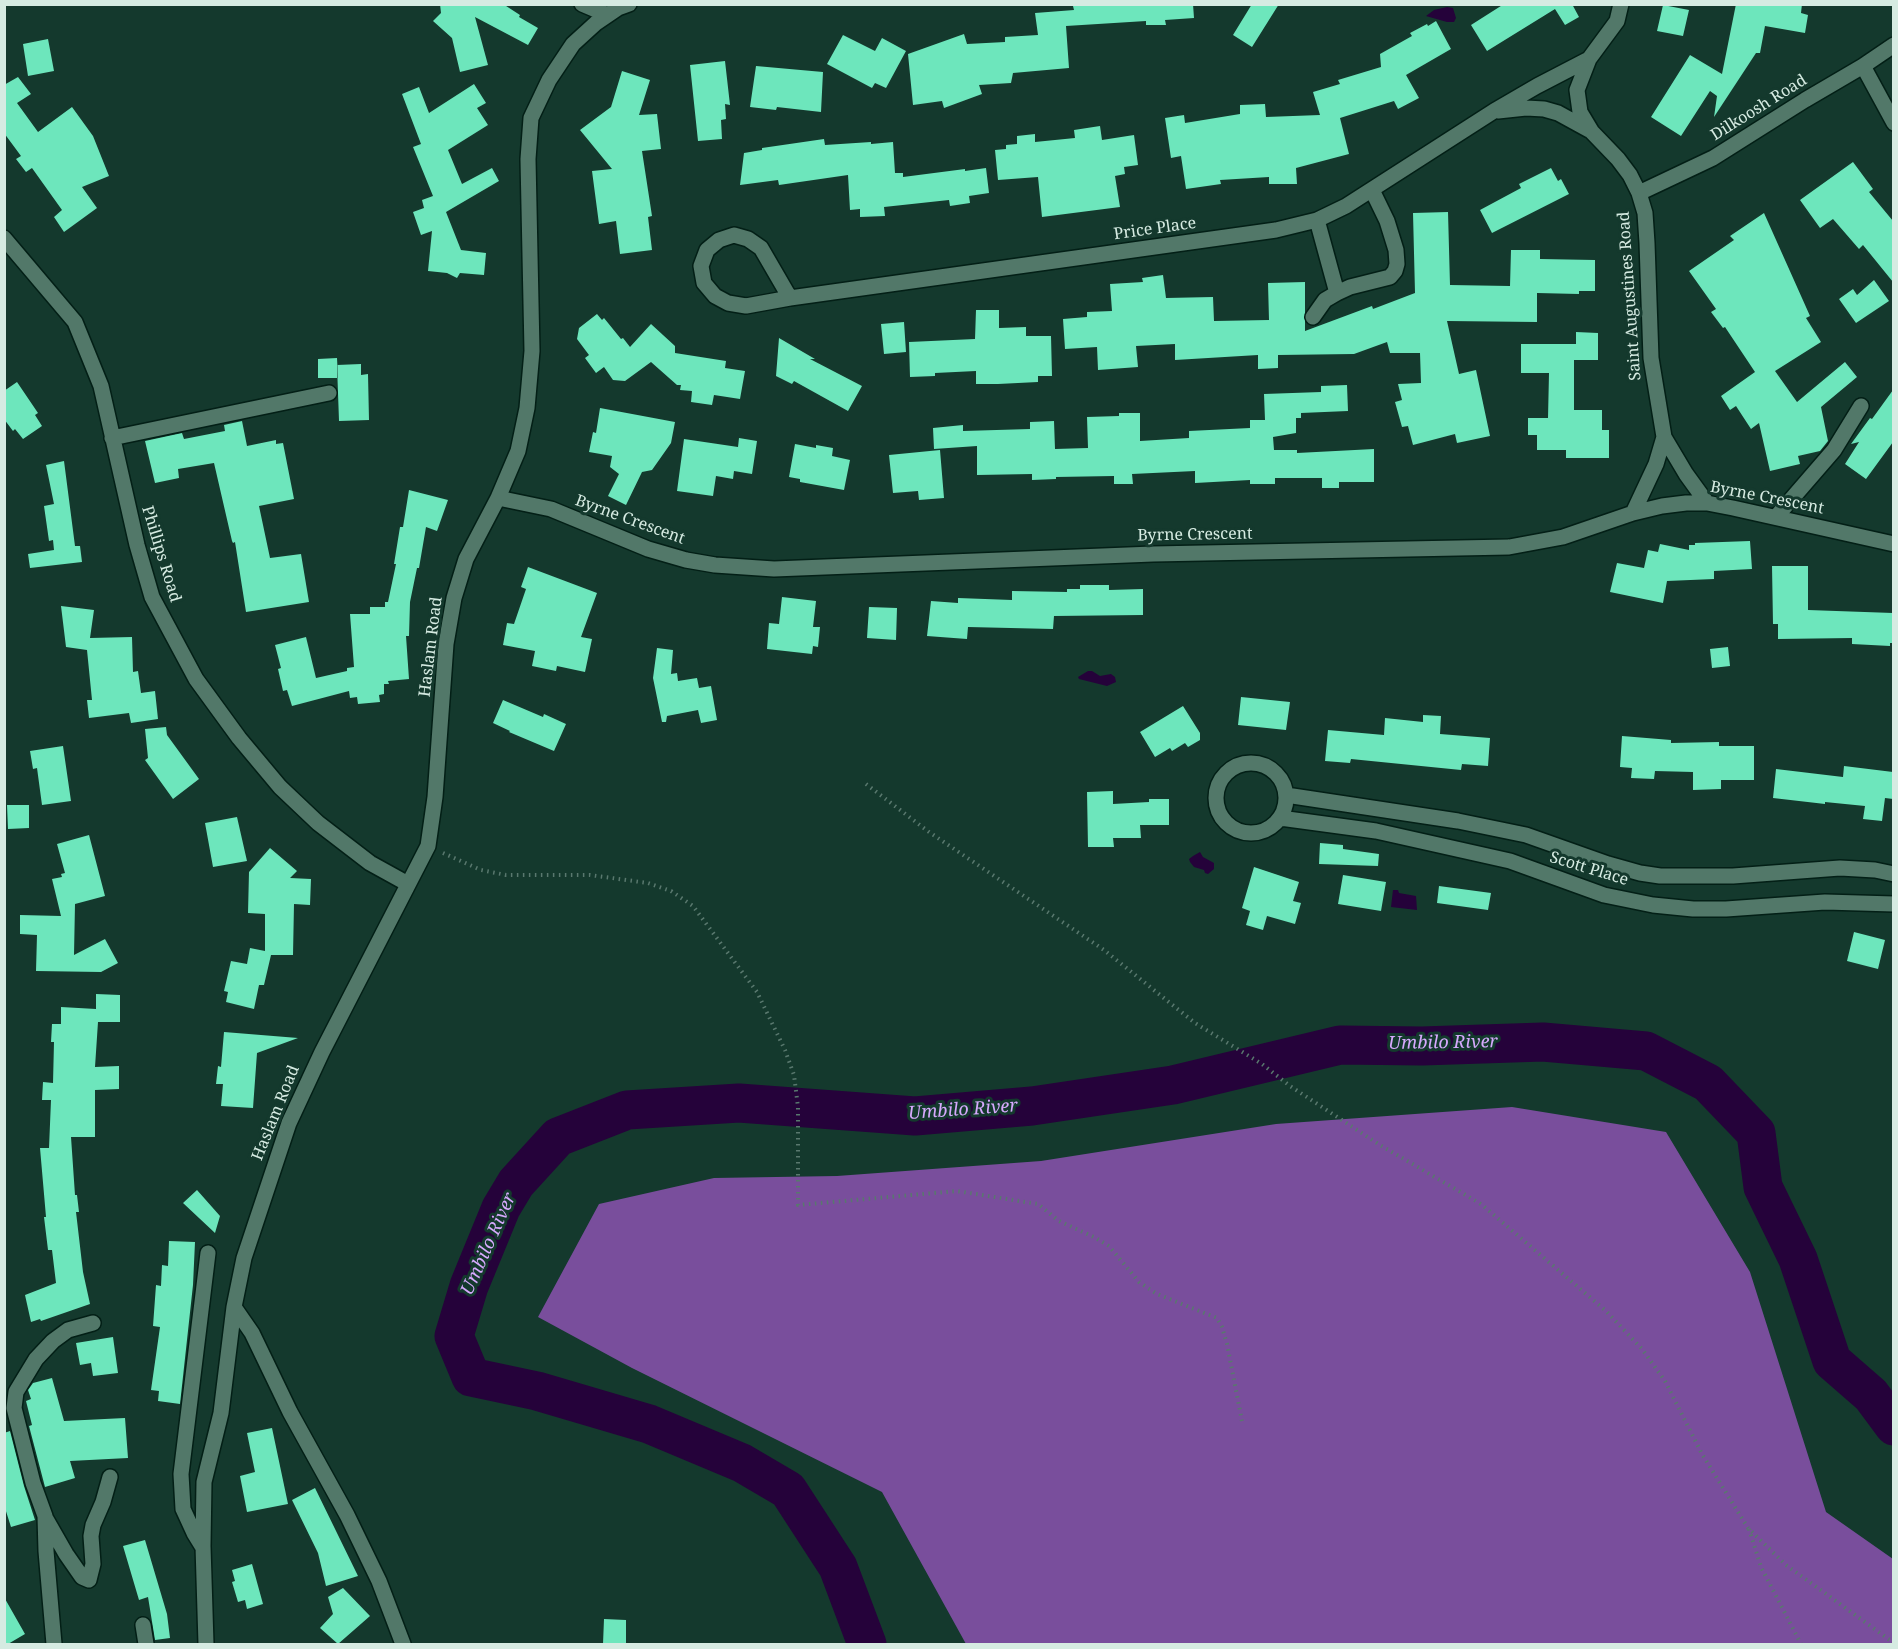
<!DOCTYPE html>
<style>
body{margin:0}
#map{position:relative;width:1898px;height:1649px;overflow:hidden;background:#14392d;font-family:"Noto Serif",serif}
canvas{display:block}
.frame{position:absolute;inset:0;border:6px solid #d6ebe2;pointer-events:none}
</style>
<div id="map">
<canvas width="1898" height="1649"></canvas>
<div class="frame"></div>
</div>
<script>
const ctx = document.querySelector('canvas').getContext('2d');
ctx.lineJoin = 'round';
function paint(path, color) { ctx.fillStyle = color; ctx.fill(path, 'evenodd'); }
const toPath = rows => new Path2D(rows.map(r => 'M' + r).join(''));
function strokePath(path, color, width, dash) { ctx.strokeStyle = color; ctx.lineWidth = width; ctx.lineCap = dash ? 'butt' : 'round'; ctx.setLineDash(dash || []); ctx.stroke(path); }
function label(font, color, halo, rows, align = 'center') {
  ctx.font = font + ' "Noto Serif",serif'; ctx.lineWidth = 6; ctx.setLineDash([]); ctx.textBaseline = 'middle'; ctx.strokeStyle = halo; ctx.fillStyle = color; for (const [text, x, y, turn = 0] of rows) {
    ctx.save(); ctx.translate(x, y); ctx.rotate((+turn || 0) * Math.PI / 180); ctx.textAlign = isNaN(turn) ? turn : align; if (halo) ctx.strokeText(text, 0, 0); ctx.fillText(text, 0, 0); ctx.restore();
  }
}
paint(toPath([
 [1512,1107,1666,1132,1750,1272,1826,1512,1893,1559,1893,1644,966,1644,882,1492,632,1368,538,1317,599,1204,714,1178,837,1176,1041,1161,1276,1124]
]), '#794e9c');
paint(toPath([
 [1447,7,1453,8,1456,18,1454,22,1447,22,1426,16,1434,10],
 [1088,671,1092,671,1100,676,1111,674,1115,677,1116,682,1107,686,1079,679,1078,677],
 [1200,852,1203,857,1214,863,1214,869,1208,874,1205,873,1204,870,1194,867,1190,862,1189,859,1193,856],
 [1393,890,1398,890,1399,893,1416,896,1417,910,1391,907]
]), '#25023a');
strokePath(toPath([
 [867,1644,838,1567,788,1490,742,1463,649,1424,537,1391,471,1377,454,1336,469,1286,501,1208,516,1183,558,1137,627,1110,739,1103,915,1116,1032,1106,1173,1085,1340,1045,1422,1046,1543,1042,1646,1051,1708,1083,1756,1133,1763,1187,1798,1259,1832,1361,1871,1395,1894,1426]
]), '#25023a', 39);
paint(toPath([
 [440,4,503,4,520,15,519,17,538,28,528,45,475,17,488,65,460,72,452,38,433,21,441,13],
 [1087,4,1193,4,1194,18,1165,20,1166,25,1146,25,1146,21,1066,26,1069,68,1013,73,1011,83,979,85,982,94,944,108,942,101,913,105,908,54,964,34,967,44,1005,42,1005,37,1038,35,1035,13,1074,10,1073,6],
 [1252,4,1279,4,1252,47,1233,35],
 [1504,4,1572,4,1579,17,1565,25,1555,9,1487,51,1471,25],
 [1736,4,1802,4,1801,13,1808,15,1805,33,1765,26,1760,53,1756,53,1714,117,1717,96,1710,91,1681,136,1651,117,1690,55,1722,74],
 [1663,5,1689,10,1683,36,1657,31],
 [1436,21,1451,49,1406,75,1419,98,1398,109,1394,101,1340,118,1349,154,1296,168,1297,184,1269,184,1269,177,1220,180,1221,184,1186,189,1181,156,1171,158,1165,118,1184,115,1185,123,1240,114,1240,105,1265,104,1266,117,1320,115,1313,92,1340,84,1338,80,1381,67,1380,54,1412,36,1410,33,1427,24,1428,26],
 [843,35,875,51,882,38,906,51,886,88,875,83,872,88,827,64],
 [48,39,54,71,28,76,23,44],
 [725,61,730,105,725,104,726,119,721,120,722,139,698,141,690,65],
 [756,66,823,72,821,112,777,107,776,110,750,107],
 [622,71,650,80,639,115,657,114,661,149,642,151,652,216,648,217,652,250,620,254,616,221,599,224,592,171,612,169,580,130,611,107],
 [18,77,31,94,17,103,38,132,72,107,93,136,109,176,82,187,97,208,64,232,54,217,62,210,32,168,26,172,16,159,21,156,4,133,4,85],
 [474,84,486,103,477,108,488,125,448,150,462,184,492,168,499,181,446,212,461,250,486,253,484,275,460,273,457,278,447,273,428,271,432,231,421,235,413,212,424,208,422,200,433,196,413,147,421,144,402,94,419,87,429,113],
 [1100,126,1102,140,1134,135,1138,165,1124,167,1125,174,1115,176,1120,207,1042,217,1038,177,998,180,995,150,1006,149,1006,145,1017,144,1017,136,1035,134,1035,142,1075,138,1074,130],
 [824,139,825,145,871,142,871,144,893,142,895,173,903,173,903,177,965,169,965,171,986,168,989,193,969,196,970,203,950,206,949,200,884,207,885,216,860,217,860,209,850,210,848,175,779,185,778,180,740,185,744,153,762,150,762,148],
 [1853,162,1873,189,1869,192,1893,221,1893,282,1863,245,1859,249,1833,219,1820,228,1800,200],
 [1551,168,1558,181,1561,179,1569,194,1492,233,1480,210,1521,188,1519,184],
 [1448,212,1450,285,1510,286,1511,250,1540,250,1540,259,1595,260,1595,291,1579,291,1579,294,1537,293,1537,322,1447,321,1459,374,1476,370,1490,436,1457,443,1455,434,1413,445,1408,426,1402,427,1395,402,1402,400,1398,384,1421,383,1420,353,1390,353,1387,342,1354,354,1278,355,1278,368,1258,369,1258,355,1175,360,1175,344,1136,346,1138,367,1098,370,1097,347,1065,349,1063,319,1087,317,1087,312,1112,311,1110,284,1143,282,1142,278,1163,275,1166,298,1213,297,1214,321,1269,320,1268,283,1305,282,1305,331,1372,306,1373,309,1415,293,1413,213],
 [1764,213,1810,316,1806,318,1821,342,1775,371,1797,402,1845,362,1857,377,1821,407,1828,441,1820,451,1798,456,1800,464,1770,471,1759,423,1751,429,1736,406,1730,410,1721,396,1755,372,1725,327,1723,328,1711,312,1716,309,1689,271,1734,240,1730,236],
 [1874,280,1889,301,1856,323,1839,299,1853,289,1857,295],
 [976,310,999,310,999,328,1026,327,1026,336,1051,336,1052,376,1038,376,1038,382,998,384,976,384,976,371,935,373,935,376,910,377,909,342,975,339],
 [597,314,602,320,604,318,621,339,623,338,630,347,651,324,675,346,675,353,726,361,725,368,745,371,740,399,714,395,712,405,691,402,692,391,680,390,681,385,677,385,651,362,625,381,613,380,604,367,596,373,585,358,589,355,577,339,579,328],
 [904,322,906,352,884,354,881,324],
 [1576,332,1598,333,1598,360,1574,360,1574,410,1602,410,1602,430,1609,430,1609,458,1566,458,1566,450,1537,450,1537,435,1528,435,1528,418,1548,418,1549,373,1521,373,1521,344,1576,344],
 [779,338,815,359,810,359,862,386,848,411,794,381,792,384,776,376],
 [337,358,338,378,318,378,318,359],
 [361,364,361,375,368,374,369,420,339,421,337,365],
 [17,382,38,413,35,415,42,426,23,439,15,429,13,431,4,419,4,391],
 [1347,385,1348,411,1301,413,1301,418,1296,418,1296,433,1273,437,1274,450,1297,450,1297,453,1374,449,1374,482,1339,482,1339,488,1322,488,1322,478,1275,478,1275,484,1250,484,1250,480,1195,483,1195,471,1132,474,1133,484,1114,484,1114,476,1056,477,1056,479,1032,480,1032,474,977,475,977,446,934,449,933,428,963,425,963,431,1030,429,1030,422,1054,421,1055,449,1088,448,1087,417,1119,416,1119,413,1140,413,1140,441,1189,438,1189,431,1250,428,1250,420,1265,420,1264,394,1321,392,1321,386],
 [1893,390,1893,442,1866,479,1845,464,1859,442,1851,444,1870,418,1872,419],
 [600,408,675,422,671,443,652,470,642,472,626,505,608,496,619,474,610,467,612,456,589,452,593,432,596,433],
 [242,421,247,446,276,440,276,444,283,443,294,499,259,506,270,558,301,554,309,602,246,612,235,542,233,543,232,541,214,463,178,469,179,478,155,483,145,441,182,433,184,439,225,431,224,425],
 [739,438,757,441,752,474,734,471,733,479,716,476,713,496,677,491,684,439,738,447],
 [795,444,816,448,816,445,833,448,832,456,850,460,844,490,800,482,800,479,789,477],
 [940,450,944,498,919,500,918,491,893,493,889,455],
 [64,461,75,546,80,546,82,562,30,568,28,554,54,550,53,540,49,541,44,506,54,504,46,465],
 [409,490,448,500,437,531,426,527,419,568,417,568,410,602,409,636,406,636,409,679,388,681,389,684,384,684,384,694,379,695,380,702,358,704,357,697,350,698,349,691,292,706,287,690,283,691,278,669,281,668,275,645,306,637,316,678,347,671,347,668,354,667,350,614,370,614,370,607,385,607,385,602,388,602,396,564,394,564,400,527,403,527],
 [1750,541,1752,569,1714,571,1714,579,1667,581,1663,603,1610,592,1617,563,1644,568,1648,550,1658,552,1660,544,1689,550,1689,545,1695,545,1695,543],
 [1772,566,1808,566,1808,610,1893,613,1893,643,1890,643,1890,646,1852,644,1852,638,1778,639,1778,624,1773,624],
 [528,567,597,593,581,637,592,639,585,672,557,666,556,671,532,666,535,651,503,645,507,623,514,624,526,589,521,587],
 [1080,585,1109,585,1109,590,1143,589,1143,615,1054,616,1053,629,968,627,967,639,927,636,931,601,958,603,958,598,1012,600,1012,591,1067,592,1067,589,1080,589],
 [782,597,816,601,813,627,820,627,818,647,813,646,812,654,767,649,769,623,779,624],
 [61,606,94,610,90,638,132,637,133,672,138,671,141,693,155,691,158,719,131,723,129,713,89,718,87,700,92,700,87,650,66,647],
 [869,607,897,608,896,640,867,638],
 [1728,647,1730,666,1712,668,1710,649],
 [657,648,673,650,671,674,677,673,678,681,697,678,699,688,711,686,717,720,701,723,698,710,667,716,666,722,662,722,653,678],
 [1241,697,1290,702,1286,730,1238,725],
 [503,700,543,717,544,714,566,724,554,751,509,732,510,731,493,723],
 [1183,706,1200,733,1200,740,1188,747,1185,743,1172,751,1170,748,1155,757,1140,732],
 [1423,715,1441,716,1440,734,1490,738,1488,766,1462,764,1461,770,1351,759,1350,763,1325,761,1328,730,1384,735,1385,718,1423,722],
 [166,727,167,735,199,779,173,799,145,760,148,758,145,729],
 [1622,736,1671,740,1671,743,1719,742,1719,746,1754,746,1754,780,1721,780,1721,789,1693,790,1693,772,1655,771,1654,779,1631,778,1632,768,1620,767],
 [63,746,71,801,42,805,37,768,33,769,30,751],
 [1844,766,1893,772,1893,799,1885,798,1882,821,1863,819,1865,806,1825,802,1825,804,1773,798,1776,769,1843,777],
 [1113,791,1113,804,1149,802,1149,799,1169,799,1169,825,1140,825,1141,838,1113,838,1114,847,1088,847,1087,792],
 [7,805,29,805,29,828,8,829],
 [237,817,247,861,213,867,205,823],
 [89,835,105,896,75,904,74,955,105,939,118,963,101,972,36,971,37,935,20,934,20,915,61,916,52,879,62,877,61,874,65,873,57,844],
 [1320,843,1343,845,1343,849,1379,854,1378,866,1319,864],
 [270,848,297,871,290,878,311,879,310,905,294,904,293,955,271,955,264,985,259,985,254,1009,226,1002,228,992,224,991,231,961,247,964,250,948,265,951,265,914,248,913,249,872],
 [1254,867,1299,882,1293,901,1301,903,1295,924,1267,916,1263,930,1246,925,1250,911,1242,908],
 [1343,875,1386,882,1381,911,1338,904],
 [1439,886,1491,893,1488,910,1437,903],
 [1854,932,1885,940,1878,969,1847,961],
 [96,994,120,995,120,1022,98,1022,95,1067,119,1066,119,1089,95,1090,95,1137,71,1137,75,1195,77,1195,79,1212,76,1212,83,1272,90,1304,41,1321,40,1319,31,1322,25,1295,56,1283,52,1250,48,1250,44,1217,46,1217,40,1148,49,1148,51,1100,42,1100,43,1082,53,1083,54,1042,51,1042,52,1024,61,1024,61,1007,96,1009],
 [224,1032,298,1038,257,1053,253,1108,221,1106,223,1084,216,1084,218,1066,221,1067],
 [197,1190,220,1216,215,1233,183,1203],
 [169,1241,195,1242,193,1285,180,1404,158,1401,159,1391,151,1390,160,1327,153,1326,156,1285,161,1286,162,1265,168,1266],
 [113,1337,118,1373,93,1376,91,1363,80,1365,76,1343],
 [52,1378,64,1421,125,1418,128,1458,70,1461,75,1478,45,1487,29,1426,32,1425,26,1401,31,1399,28,1390,33,1383],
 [272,1428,288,1504,247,1512,240,1476,255,1472,247,1433],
 [10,1431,24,1486,35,1520,11,1527,4,1505,4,1433],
 [315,1488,358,1576,326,1586,318,1553,292,1500],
 [145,1540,167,1614,170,1638,155,1640,148,1597,139,1600,123,1546],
 [252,1564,263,1604,247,1609,245,1600,238,1602,232,1582,235,1581,232,1570],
 [343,1588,370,1616,338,1644,320,1628,333,1614,328,1597],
 [4,1597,25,1634,8,1644,4,1644],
 [604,1619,626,1620,626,1644,603,1644]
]), '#6de6bc');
const minor = toPath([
 [582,4,608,15],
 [1621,4,1617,21,1589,59,1577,90,1580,112,1592,132,1618,159,1630,175,1639,193,1645,213,1647,243,1651,358,1664,437,1686,474,1707,503],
 [1863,66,1894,123],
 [1498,111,1526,108,1544,109,1558,113,1589,130],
 [1639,193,1713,158,1805,100,1863,66,1894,45],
 [1317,220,1337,293],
 [4,238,75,322,101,386,137,545,152,597,196,679,239,738,280,787,318,823,370,863,408,884],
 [790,298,761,248,748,239,734,235,719,240,707,250,701,266,704,283,715,296,728,303,746,306,790,298,1276,230,1317,220,1346,206,1494,111,1537,86,1589,59],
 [1313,317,1325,300,1337,293,1350,287,1390,277,1395,271,1397,264,1396,250,1387,221,1372,190],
 [112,438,329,393],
 [498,498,551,509,648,549,686,560,715,565,774,569,1153,554,1509,547,1563,537,1633,513,1662,506,1686,503,1707,503,1733,508,1894,544],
 [1633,513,1656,464,1664,437],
 [1776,517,1834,450,1861,406],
 '1216 798a35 35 0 1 1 70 0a35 35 0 1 1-70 0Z',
 [1286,795,1458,821,1526,835,1608,864,1640,873,1660,876,1733,876,1840,868,1875,870,1894,874],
 [1280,818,1376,831,1510,861,1604,895,1653,905,1693,909,1726,909,1825,902,1894,904],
 [234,1307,252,1333,290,1412,347,1515,379,1581,403,1644],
 [46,1519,66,1554,82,1577,89,1580,93,1564,91,1536,93,1525,103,1502,110,1477],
 [202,1546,194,1533,183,1509,181,1474,208,1253],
 [143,1625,146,1644],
 [54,1644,46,1551,45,1516,33,1483,14,1408,16,1392,36,1359,53,1341,68,1330,93,1323],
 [206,1644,203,1546,204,1482,221,1413,234,1307,244,1258,289,1123,322,1052,428,846,435,797,446,644,454,598,466,559,498,498,518,451,527,408,532,351,528,159,531,118,549,80,573,44,596,23,618,8,629,4]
]);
strokePath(minor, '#031f16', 18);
strokePath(toPath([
 [866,784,929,832,1104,950,1195,1023,1262,1064,1290,1086,1380,1145,1481,1204,1606,1311,1642,1349,1665,1381,1702,1454,1748,1528,1786,1565,1894,1643],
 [443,853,481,870,506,875,590,875,648,883,671,891,693,906,757,992,785,1050,794,1075,798,1107,798,1205,957,1191,1038,1204,1059,1221,1094,1237,1109,1246,1139,1282,1157,1294,1217,1318,1222,1327,1227,1344,1242,1421],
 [1749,1529,1761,1567,1801,1644]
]), '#59786e', 4, [1.5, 4.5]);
strokePath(minor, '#527869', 15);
label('16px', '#d6ebe2', '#14392d', [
 ["Dilkoosh Road",1759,108,-32],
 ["Price Place",1155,229,-8],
 ["Saint Augustines Road",1630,296,-94],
 ["Byrne Crescent",1767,498,11],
 ["Byrne Crescent",630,520,20],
 ["Byrne Crescent",1195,535,-1],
 ["Phillips Road",161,554,73],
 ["Haslam Road",431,647,-83],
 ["Scott Place",1589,869,17],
 ["Haslam Road",276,1113,-68]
]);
label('italic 18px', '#d6a9fd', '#14392d', [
 ["Umbilo River",1443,1043,-1],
 ["Umbilo River",963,1110,-4],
 ["Umbilo River",489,1244,-66]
]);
</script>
